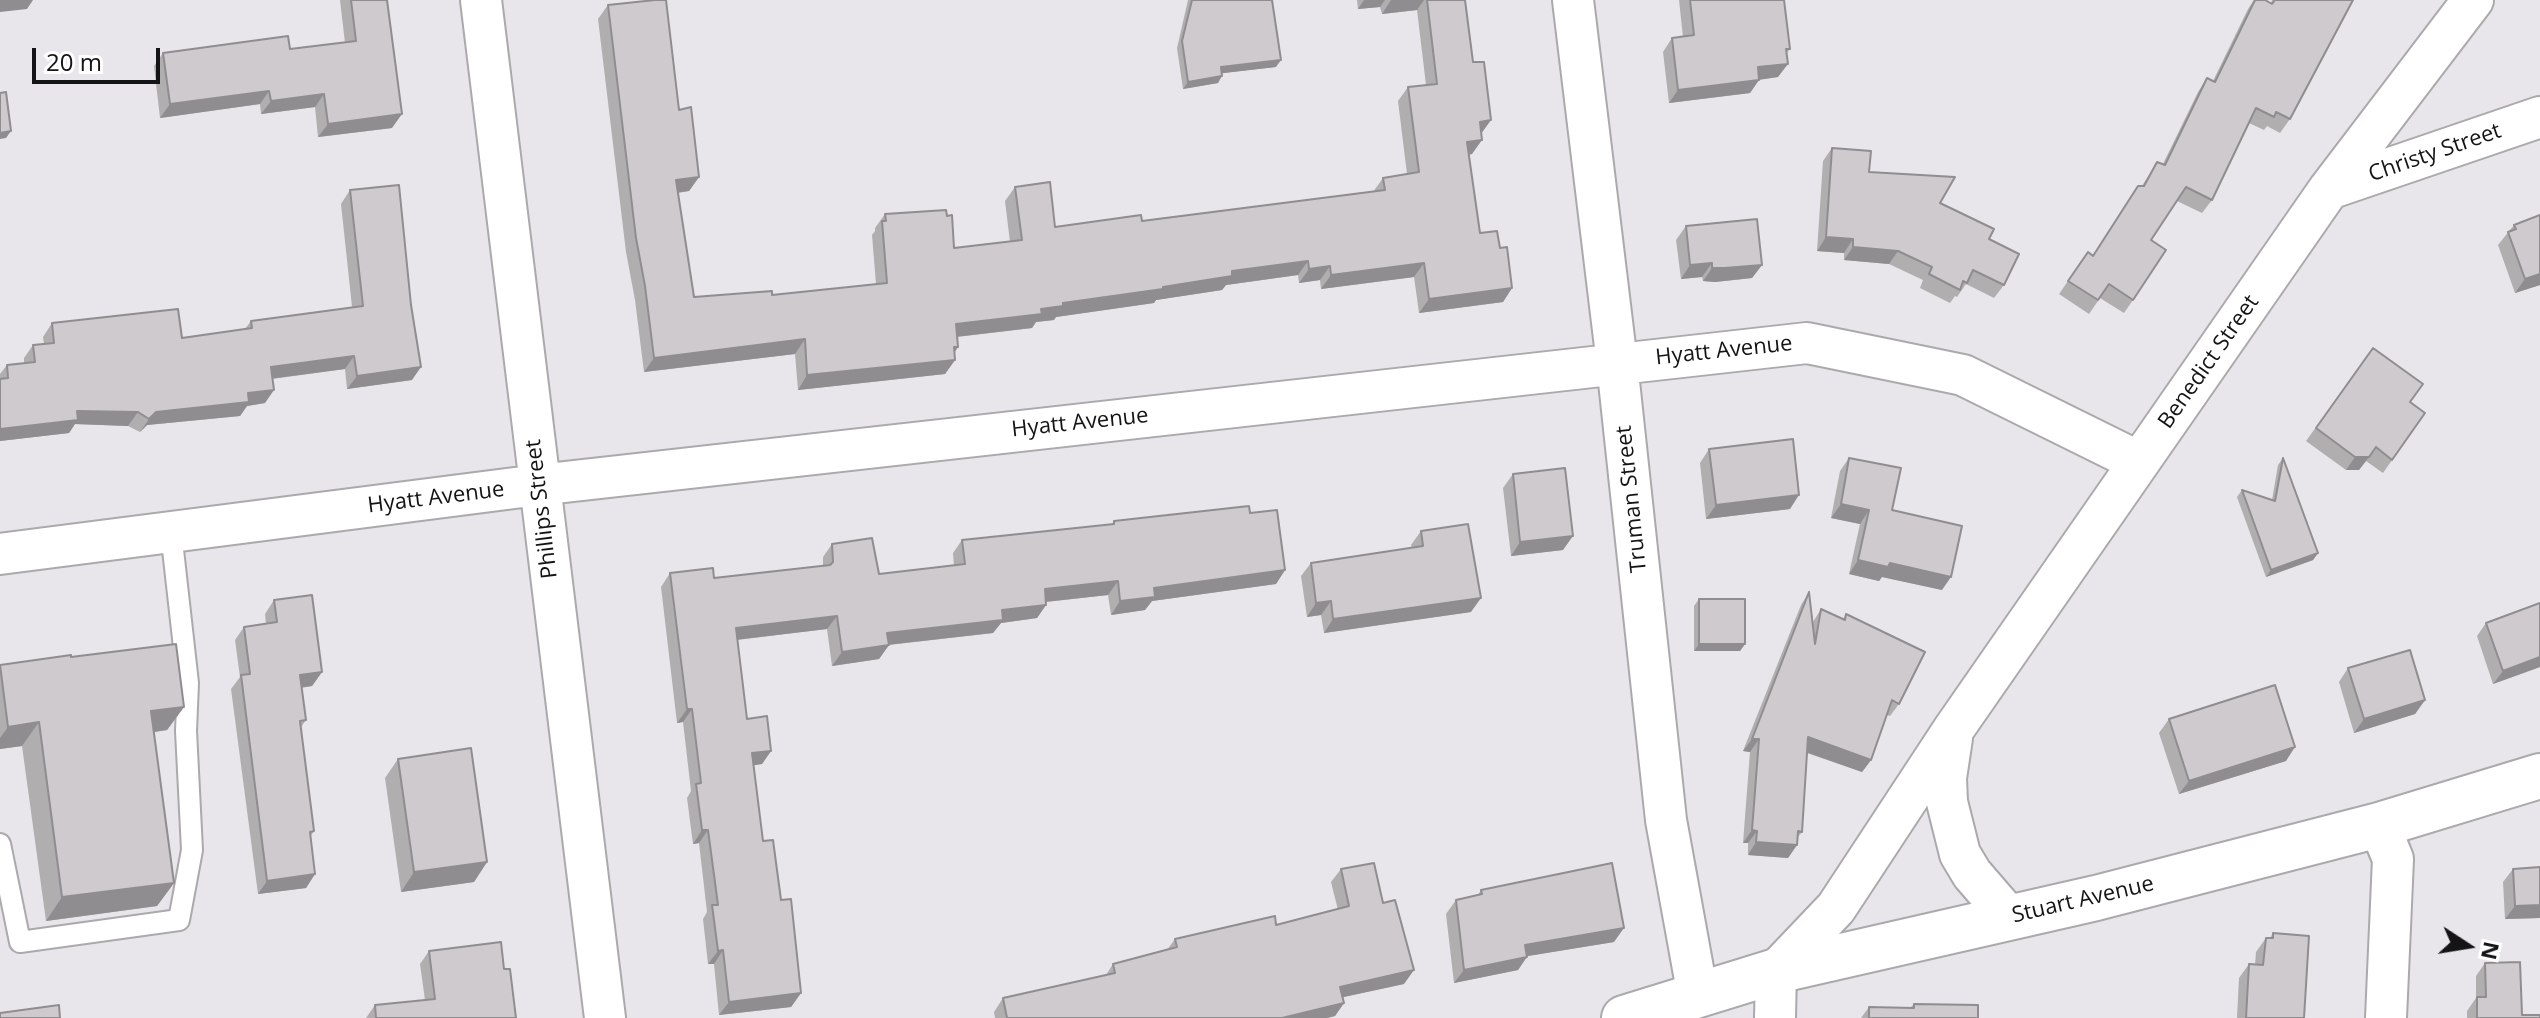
<!DOCTYPE html>
<style>
body{margin:0}
#map{position:relative;width:2540px;height:1018px;overflow:hidden;background:#e8e6ea;font-family:"Open Sans",sans-serif}
canvas{display:block}
.north{position:absolute;left:2428px;top:906px;width:80px;height:80px;-webkit-text-stroke:6px #fff;paint-order:stroke;rotate:102deg;font-size:22px;font-weight:700;line-height:32px;text-align:center;color:#141315}
.north::after{content:'';display:block;margin:auto;width:28px;height:36px;background:#141315;clip-path:polygon(50% 0,100% 100%,50% 72%,0 100%)}
.scale{position:absolute;left:32px;top:48px;width:128px;height:36px;box-sizing:border-box;border:4px solid #141315;border-top:0;padding-left:10px;font-size:24px;line-height:28px;white-space:nowrap;color:#141315;-webkit-text-stroke:6px #fff;paint-order:stroke}
</style>
<div id="map">
<canvas width="2540" height="1018"></canvas>
<div class="north">N</div>
<div class="scale">20 m</div>
</div>
<script>
const ctx = document.querySelector('canvas').getContext('2d');
ctx.lineJoin = 'round';
const toPath = rows => new Path2D(rows.map(r => 'M' + r).join(''));
function strokePath(path, color, width, dash) { ctx.strokeStyle = color; ctx.lineWidth = width; ctx.lineCap = dash ? 'butt' : 'round'; ctx.setLineDash(dash || []); ctx.stroke(path); }
function paint(path, color) { ctx.fillStyle = color; ctx.fill(path, 'evenodd'); }
function label(font, color, halo, rows, align = 'center') {
  ctx.font = font + ' "Open Sans",sans-serif'; ctx.lineWidth = 6; ctx.setLineDash([]); ctx.textBaseline = 'middle'; ctx.strokeStyle = halo; ctx.fillStyle = color; for (const [text, x, y, turn = 0] of rows) {
    ctx.save(); ctx.translate(x, y); ctx.rotate((+turn || 0) * Math.PI / 180); ctx.textAlign = isNaN(turn) ? turn : align; if (halo) ctx.strokeText(text, 0, 0); ctx.fillText(text, 0, 0); ctx.restore();
  }
}
const service = toPath([
 [0,844,20,942,179,920,192,850,186,731,188,683,171,532]
]);
const minor = toPath([
 [481,0,605,1018],
 [1573,0,1617,363,1666,820,1698,996],
 [2329,189,2540,117],
 [0,554,538,485,1807,343,1963,375,2139,462],
 [1952,738,1946,778,1947,802,1960,854,1972,874,2010,918],
 [2379,825,2393,859,2386,1018],
 [1775,1018,1776,971,1836,908,1953,730,2329,189,2473,0]
]);
const tertiary = toPath([
 [1624,1018,1776,971,2096,898,2379,825,2540,776]
]);
strokePath(service, '#aba9ac', 24);
strokePath(minor, '#aba9ac', 44);
strokePath(tertiary, '#aba9ac', 48);
strokePath(service, '#fff', 20);
strokePath(minor, '#fff', 40);
strokePath(tertiary, '#fff', 44);
paint(toPath([
 [340,0,387,0,392,128,318,137,315,107,261,114,260,104,160,118,154,66,163,53,290,49,345,43],
 [1188,0,1272,0,1276,67,1222,73,1218,83,1183,89,1177,48],
 [1357,0,1465,0,1482,133,1472,154,1469,155,1480,233,1500,248,1512,288,1503,302,1419,313,1414,277,1321,289,1320,280,1299,283,1298,275,1226,285,1222,290,1156,300,1154,303,1056,317,1054,320,1036,322,1032,328,957,337,958,347,955,352,955,360,945,374,798,390,795,354,644,372,635,300,626,252,598,19,608,5,679,110,699,177,689,191,678,193,694,297,772,295,876,284,872,235,875,231,875,228,885,214,954,248,1010,242,1005,201,1015,187,1055,227,1142,221,1373,192,1383,178,1407,174,1398,101,1408,87,1426,85,1417,10,1382,14,1380,7,1358,9],
 [1679,0,1784,0,1790,49,1786,54,1778,77,1759,80,1750,93,1669,103,1663,52,1672,38,1683,37],
 [2254,0,2265,0,2271,3,2272,0,2353,0,2290,119,2280,133,2267,126,2264,130,2249,123,2212,200,2202,213,2177,201,2151,240,2133,300,2124,313,2100,298,2089,314,2059,294,2088,252,2093,255,2142,186,2157,162,2163,164,2198,92,2207,78,2213,81,2248,9],
 [1832,148,1869,172,1940,203,1989,239,2004,285,1994,298,1966,284,1957,297,1955,296,1950,303,1920,288,1923,280,1889,264,1844,260,1844,253,1817,251,1823,161],
 [350,190,412,380,347,389,345,369,272,379,265,403,247,406,240,416,147,425,140,432,128,426,75,424,69,433,0,441,0,374,7,365,24,363,24,358,33,345,44,344,43,337,52,323,182,338,245,329,251,321,352,307,341,204],
 [2540,215,2540,285,2515,293,2498,245,2514,225],
 [1686,226,1762,265,1752,278,1715,282,1703,281,1702,277,1681,279,1676,240],
 [2373,348,2410,402,2425,413,2383,473,2366,461,2359,470,2346,470,2306,441],
 [1709,449,1790,509,1706,519,1700,463],
 [1849,458,1892,510,1942,590,1882,577,1879,581,1849,574,1860,524,1831,518,1840,471],
 [2283,458,2318,553,2313,560,2266,577,2237,497,2242,490,2272,500,2278,465],
 [1513,474,1563,550,1511,556,1503,488],
 [1250,513,1285,570,1276,584,1152,601,1145,610,1111,615,1108,595,1046,602,1046,605,1037,618,1001,623,993,633,889,645,879,659,832,666,827,629,737,640,747,719,771,751,762,764,753,765,763,841,781,900,801,993,791,1007,719,1015,714,964,708,964,703,919,707,912,699,843,693,844,687,798,691,791,683,722,677,723,661,587,670,573,714,578,823,566,823,557,832,544,879,574,954,566,953,553,962,540,1112,524,1114,521],
 [1421,531,1471,612,1324,633,1321,615,1307,617,1301,576,1311,563,1412,548,1411,545],
 [1809,592,1813,622,1821,609,1843,619,1846,614,1899,704,1890,716,1887,715,1871,760,1862,772,1807,753,1802,832,1797,838,1797,845,1788,858,1748,855,1748,843,1743,843,1750,752,1743,751,1801,605],
 [1699,599,1745,644,1740,651,1694,651,1694,606],
 [274,600,322,672,312,686,301,688,306,720,301,727,314,831,310,837,315,874,306,888,258,894,231,689,240,677,235,640,244,627,266,624,265,614],
 [2540,603,2540,667,2493,684,2477,636,2486,623],
 [71,657,184,707,167,730,154,732,174,883,157,906,46,921,22,746,0,749,0,665],
 [2348,668,2425,700,2415,714,2354,733,2339,682],
 [2169,719,2286,761,2179,794,2159,733],
 [398,759,487,862,474,882,401,892,385,778],
 [1341,869,1383,903,1404,984,1343,997,1344,1003,1335,1016,1327,1018,995,1018,994,1012,1003,998,1106,975,1113,964,1167,950,1175,939,1276,925,1338,910,1331,882],
 [2513,869,2540,918,2505,919,2503,882],
 [1481,890,1614,942,1527,956,1518,970,1454,983,1446,914,1456,900,1478,895],
 [2273,933,2304,1018,2237,1018,2239,978,2249,964,2255,965,2256,952,2266,938,2270,938],
 [429,951,504,969,516,1018,366,1018,375,1005,425,1000,420,964],
 [2485,963,2522,1015,2540,1018,2467,1018,2467,1011,2476,998,2476,976],
 [1914,1004,1978,1018,1861,1018,1869,1007,1911,1007]
]), '#b1aeb0');
paint(toPath([
 [0,0,33,0,27,9,0,12],
 [1364,0,1385,0,1380,7,1358,9],
 [1391,0,1424,0,1417,10,1382,14],
 [1281,60,1276,67,1216,74,1221,67],
 [1788,64,1778,77,1749,81,1758,67],
 [1222,76,1218,83,1183,89,1188,82],
 [1759,80,1750,93,1669,103,1678,90],
 [269,91,260,104,160,118,170,104],
 [324,94,315,107,261,114,271,101],
 [402,114,392,128,318,137,328,124],
 [1491,120,1481,134,1480,122],
 [11,131,6,138,0,139,0,133],
 [1482,140,1472,154,1457,156,1467,142],
 [699,177,689,191,666,194,676,180],
 [1826,237,1853,239,1844,253,1817,251],
 [1853,247,1898,251,1889,264,1844,260],
 [1308,261,1298,275,1226,285,1222,290,1156,300,1154,303,1056,317,1054,320,1036,322,1032,328,946,338,956,324,1041,309,1063,303,1163,287,1232,271],
 [1424,263,1414,277,1321,289,1331,275],
 [1712,263,1702,277,1681,279,1690,265],
 [1762,265,1752,278,1715,282,1703,281,1712,268],
 [1330,266,1320,280,1299,283,1309,269],
 [2540,274,2540,285,2515,293,2525,279],
 [1512,288,1503,302,1419,313,1429,299],
 [805,339,795,354,644,372,654,358],
 [958,347,948,361,955,360,945,374,798,390,807,375],
 [354,356,345,369,261,380,271,367],
 [421,367,412,380,347,389,357,376],
 [274,390,265,403,247,406,240,416,147,425,140,432,149,419,156,412,248,393],
 [77,411,138,412,128,426,75,424,69,433,0,441,0,429],
 [2355,457,2369,457,2359,470,2346,470],
 [1799,495,1790,509,1706,519,1716,505],
 [1841,504,1869,510,1860,524,1831,518],
 [1573,536,1563,550,1511,556,1520,542],
 [2318,553,2313,560,2266,577,2271,570],
 [1858,560,1890,563,1951,577,1942,590,1882,577,1879,581,1849,574],
 [1285,570,1276,584,1152,601,1145,610,1111,615,1120,601,1154,588],
 [1118,581,1108,595,1035,603,1045,589],
 [1481,598,1471,612,1324,633,1333,619],
 [1331,601,1321,615,1307,617,1316,603],
 [1046,605,1037,618,1001,623,993,633,877,646,887,633,1002,610],
 [837,616,827,629,726,641,736,628],
 [1699,644,1745,644,1740,651,1694,651],
 [889,645,879,659,832,666,842,652],
 [2540,657,2540,667,2493,684,2503,671],
 [322,672,312,686,290,689,300,675],
 [2425,700,2415,714,2354,733,2364,719],
 [184,707,167,730,134,735,151,711],
 [687,709,692,709,683,722,677,723],
 [39,722,22,746,0,749,0,738,8,727],
 [1808,737,1871,760,1862,772,1800,750],
 [1752,739,1759,739,1750,752,1743,751],
 [2295,747,2286,761,2179,794,2189,781],
 [771,751,762,764,742,767,752,753],
 [702,830,708,830,699,843,693,844],
 [1752,830,1757,831,1748,843,1743,843],
 [1756,842,1797,845,1788,858,1748,855],
 [487,862,474,882,401,892,414,872],
 [315,874,306,888,258,894,267,881],
 [174,883,157,906,46,921,62,897],
 [2540,905,2540,918,2505,919,2515,906],
 [1624,928,1614,942,1516,958,1525,945],
 [723,950,714,964,708,964,718,951],
 [1527,957,1518,970,1454,983,1464,970],
 [1414,970,1404,984,1330,1000,1340,987],
 [801,993,791,1007,719,1015,729,1002],
 [1344,1003,1335,1016,1327,1018,1282,1018]
]), '#908d90');
const building = toPath([
 [351,0,387,0,402,114,328,124,324,94,271,101,269,91,170,104,163,53,288,36,290,49,356,41,351,0],
 [655,0,666,0,679,110,691,107,699,177,676,180,694,297,772,291,772,295,887,283,882,221,886,221,885,214,946,210,947,216,952,215,954,248,1022,240,1015,187,1050,182,1055,227,1141,215,1142,221,1385,190,1383,178,1419,172,1408,87,1437,84,1427,0,1465,0,1473,62,1484,62,1491,120,1480,122,1482,140,1467,142,1480,233,1497,231,1500,248,1507,247,1512,288,1429,299,1424,263,1331,275,1330,266,1309,269,1308,261,1232,271,1232,276,1163,287,1163,289,1063,303,1063,306,1041,309,1042,314,956,324,958,347,954,347,955,360,807,375,805,339,654,358,645,286,636,238,608,5,655,0],
 [1192,0,1272,0,1281,60,1221,67,1222,76,1188,82,1182,41,1192,0],
 [1690,0,1784,0,1790,49,1786,49,1788,64,1758,67,1759,80,1678,90,1672,38,1694,35,1690,0],
 [2255,0,2265,0,2272,4,2275,0,2353,0,2290,119,2276,112,2274,117,2256,108,2212,200,2186,187,2151,240,2166,250,2133,300,2109,284,2098,300,2068,281,2088,252,2093,256,2138,186,2144,186,2157,162,2165,165,2207,78,2215,82,2255,0],
 [6,92,11,131,0,133,0,93,6,92],
 [1832,148,1871,151,1869,172,1955,177,1940,203,1994,229,1989,239,2019,254,2004,285,1973,270,1967,283,1963,281,1960,290,1929,274,1932,267,1898,251,1853,247,1853,239,1826,237,1832,148],
 [399,185,411,305,421,367,357,376,354,356,271,367,274,390,248,393,249,402,156,412,149,419,138,412,77,411,78,420,0,429,0,379,8,378,7,365,35,362,33,345,54,343,52,323,178,309,182,338,252,328,251,321,363,306,350,190,399,185],
 [2540,215,2540,274,2525,279,2508,232,2516,229,2514,225,2540,215],
 [1757,219,1762,265,1725,268,1712,268,1712,263,1690,265,1686,226,1757,219],
 [2373,348,2423,384,2410,402,2425,413,2392,460,2376,447,2369,457,2355,457,2316,428,2373,348],
 [1793,439,1799,495,1716,505,1709,449,1793,439],
 [1849,458,1901,468,1892,510,1962,526,1951,577,1890,563,1888,567,1858,560,1869,510,1841,504,1849,458],
 [2283,458,2318,553,2271,570,2242,490,2275,501,2283,458],
 [1565,468,1573,536,1520,542,1513,474,1565,468],
 [1249,506,1250,513,1277,510,1285,570,1154,588,1155,597,1120,601,1118,581,1045,589,1046,605,1002,610,1003,620,887,633,889,645,842,652,837,616,736,628,747,719,767,716,771,751,752,753,763,841,773,840,781,900,791,899,801,993,729,1002,723,950,718,951,712,905,718,905,708,830,702,830,696,784,701,783,692,709,687,709,670,573,713,568,714,578,830,565,833,562,832,544,872,538,879,574,965,564,962,540,1114,524,1114,521,1249,506],
 [1468,524,1481,598,1333,619,1331,601,1316,603,1311,563,1423,546,1421,531,1468,524],
 [1809,592,1815,644,1821,609,1845,620,1846,614,1925,652,1899,704,1892,700,1871,760,1808,737,1802,832,1798,831,1797,845,1756,842,1757,831,1752,830,1759,739,1752,739,1809,592],
 [312,595,322,672,300,675,306,720,300,721,314,831,310,832,315,874,267,881,241,675,250,674,244,627,277,622,274,600,312,595],
 [1699,599,1745,599,1745,644,1699,644,1699,599],
 [2540,603,2540,657,2503,671,2486,623,2540,603],
 [176,644,184,707,151,711,174,883,62,897,39,722,8,727,0,665,71,655,71,657,176,644],
 [2410,650,2425,700,2364,719,2348,668,2410,650],
 [2275,685,2295,747,2189,781,2169,719,2275,685],
 [471,748,487,862,414,872,398,759,471,748],
 [1374,863,1383,903,1395,900,1414,970,1340,987,1344,1003,1282,1018,1007,1018,1003,998,1115,973,1113,964,1177,947,1175,939,1275,916,1276,925,1349,906,1341,869,1374,863],
 [1612,863,1624,928,1525,945,1527,957,1464,970,1456,900,1482,894,1481,890,1612,863],
 [2540,867,2540,905,2515,906,2513,869,2540,867],
 [2273,933,2309,936,2304,1018,2246,1018,2249,964,2263,965,2266,938,2273,938,2273,933],
 [501,942,504,969,510,969,516,1018,376,1018,375,1005,435,999,429,951,501,942],
 [2520,962,2522,1015,2540,1015,2540,1018,2477,1018,2477,997,2486,997,2485,963,2520,962],
 [1914,1004,1978,1005,1978,1018,1869,1018,1869,1007,1914,1008,1914,1004],
 [59,1005,60,1018,0,1018,0,1013,59,1005]
]);
paint(building, '#cecacd');
strokePath(building, '#908d90', 2);
label('22px', '#141315', '#fff', [
 ["Christy Street",2435,153,-19],
 ["Hyatt Avenue",1724,351,-6],
 ["Benedict Street",2209,362,-55],
 ["Hyatt Avenue",1080,423,-6],
 ["Hyatt Avenue",436,498,-7],
 ["Truman Street",1632,499,-96],
 ["Phillips Street",542,509,-97],
 ["Stuart Avenue",2083,900,-13]
]);
</script>
